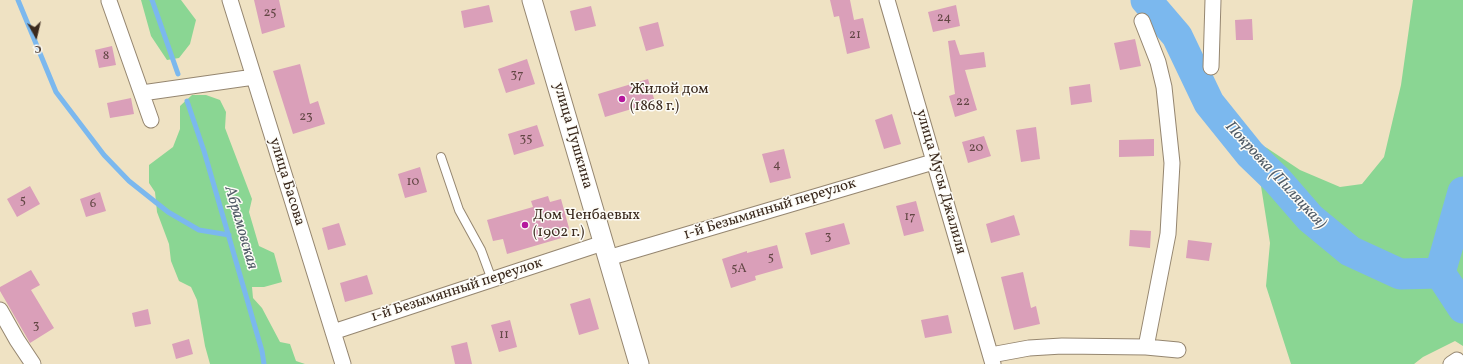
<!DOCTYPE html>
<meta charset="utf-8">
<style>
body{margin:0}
#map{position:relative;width:1463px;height:364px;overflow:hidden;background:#efe2c3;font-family:Vollkorn,serif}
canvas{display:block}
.north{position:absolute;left:16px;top:16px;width:40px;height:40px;-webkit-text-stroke:3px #fdfcf7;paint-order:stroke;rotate:172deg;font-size:11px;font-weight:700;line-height:16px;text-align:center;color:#3b2a1e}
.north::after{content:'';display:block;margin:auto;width:14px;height:18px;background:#3b2a1e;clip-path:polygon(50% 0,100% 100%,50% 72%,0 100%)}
</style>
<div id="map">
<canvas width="1463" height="364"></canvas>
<div class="north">С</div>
</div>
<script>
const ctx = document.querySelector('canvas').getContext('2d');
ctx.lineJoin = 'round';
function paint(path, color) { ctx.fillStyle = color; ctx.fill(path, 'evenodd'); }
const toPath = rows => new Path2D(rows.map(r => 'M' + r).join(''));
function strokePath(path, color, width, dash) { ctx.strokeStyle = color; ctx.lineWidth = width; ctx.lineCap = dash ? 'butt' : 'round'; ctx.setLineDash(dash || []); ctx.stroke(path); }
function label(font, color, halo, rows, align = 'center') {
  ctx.font = font + ' Vollkorn,serif'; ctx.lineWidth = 3; ctx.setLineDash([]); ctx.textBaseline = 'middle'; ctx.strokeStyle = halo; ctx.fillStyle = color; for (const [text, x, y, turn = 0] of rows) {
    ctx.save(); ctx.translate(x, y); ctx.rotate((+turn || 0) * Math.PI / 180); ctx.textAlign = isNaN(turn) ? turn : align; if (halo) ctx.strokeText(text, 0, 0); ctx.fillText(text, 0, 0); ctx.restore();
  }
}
paint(toPath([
 [141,0,181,0,196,20,190,44,179,58,167,60,151,36],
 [1413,0,1463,0,1463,346,1455,341,1423,357,1414,364,1291,364,1266,286,1270,243,1261,186,1233,132,1267,148,1300,170,1340,187,1362,184,1384,157,1401,85],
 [192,95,206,95,220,100,226,112,225,128,252,199,249,212,259,246,274,253,282,282,264,287,252,287,253,298,262,308,280,342,290,344,296,361,305,364,210,364,205,346,197,300,191,287,179,281,171,261,169,244,157,212,155,192,149,183,149,165,173,147,180,129,180,106]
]), '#8ad693');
strokePath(toPath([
 [18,0,56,92,104,155,129,181,168,212,199,230,229,235],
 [152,0,178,74],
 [187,101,204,151,262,351,264,364]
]), '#7bb8ee', 5);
strokePath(toPath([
 [1146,0,1177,36,1209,103,1250,154,1277,180,1310,218,1350,251,1400,274,1440,273,1463,308],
 [1440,273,1463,192]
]), '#7bb8ee', 31);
paint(toPath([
 [254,0,279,0,285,27,262,34],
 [830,0,850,0,854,20,863,18,870,48,847,54,839,16,834,17],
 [489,5,493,22,464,28,461,11],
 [956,5,960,26,933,32,928,12],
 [591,6,596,26,575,31,570,11],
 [1252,19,1253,40,1236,40,1235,20],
 [658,22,664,46,646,51,639,27],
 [1135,39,1141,66,1120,70,1114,43],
 [955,40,960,55,984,52,986,67,965,70,977,110,955,117,949,96,955,94,948,41],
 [112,46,116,65,99,68,95,50],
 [527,59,535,84,506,93,498,69],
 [300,64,310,104,318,101,325,124,293,134,273,71],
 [648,79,655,102,605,117,598,94],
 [1090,84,1092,102,1071,105,1069,87],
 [131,98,134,114,110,118,107,103],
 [892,114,901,144,884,149,875,120],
 [537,125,544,146,514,155,508,134],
 [1036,127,1040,159,1021,162,1016,130],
 [984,136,991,156,968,163,962,142],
 [1154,139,1154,156,1119,157,1119,140],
 [784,149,791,178,770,183,762,154],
 [420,167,427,192,405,198,398,174],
 [30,186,40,204,17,217,7,199],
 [100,192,106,211,86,217,80,199],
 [548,196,550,202,561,199,569,228,565,237,507,254,503,239,493,241,487,220,533,207,531,201],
 [916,201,924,231,904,236,896,206],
 [1014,215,1020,235,991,243,986,224],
 [339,223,346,245,328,250,322,228],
 [844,223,850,244,811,255,805,233],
 [1130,230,1151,231,1150,248,1129,246],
 [1188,240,1212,243,1209,261,1186,258],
 [777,245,783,268,755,276,756,280,731,288,722,259,747,251,747,253],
 [31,270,40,285,31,290,54,328,30,343,0,291,0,287],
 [1023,272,1031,308,1036,306,1040,324,1014,330,1001,277],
 [367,275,373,294,345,302,340,283],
 [590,298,599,329,579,335,570,304],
 [148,309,151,324,135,327,132,313],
 [948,315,952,333,925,338,921,320],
 [510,320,517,347,499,352,491,325],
 [189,339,193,354,176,359,172,344],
 [467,342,472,364,455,364,451,346]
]), '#da9fb9');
const service = toPath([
 [441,157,459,210,481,250,492,280]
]);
const minor = toPath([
 [230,0,343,364],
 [887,0,993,364],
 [109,1,151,120],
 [1142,21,1158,62,1164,87,1172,163,1168,234,1146,347],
 [1211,67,1213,0],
 [142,93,254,77],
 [608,258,933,162],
 [0,310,17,340,33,364],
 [333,332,603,243],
 [991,355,1029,348,1062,346,1146,347,1178,350],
 [1451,364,1457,360]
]);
const tertiary = toPath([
 [532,0,639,364]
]);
strokePath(service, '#958670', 10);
strokePath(minor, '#958670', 17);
strokePath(tertiary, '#958670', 21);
strokePath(service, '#fff', 8);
strokePath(minor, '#fff', 15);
strokePath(tertiary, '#fff', 19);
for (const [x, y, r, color] of [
 [622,99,4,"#b5179e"],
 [525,225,4,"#b5179e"]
]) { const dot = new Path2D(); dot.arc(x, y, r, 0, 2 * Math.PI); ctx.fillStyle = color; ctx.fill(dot); strokePath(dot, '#fdfcf7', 1.5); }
label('13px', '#634745', null, [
 ["25",270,14],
 ["24",944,19],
 ["21",855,36],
 ["8",106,57],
 ["37",517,76],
 ["22",963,103],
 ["23",306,118],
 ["35",526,140],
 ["20",976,149],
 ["4",777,166],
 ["10",413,183],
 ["5",23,202],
 ["6",93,205],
 ["17",910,218],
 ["3",828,238],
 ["5",771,259],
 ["5А",739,270],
 ["3",36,327],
 ["11",504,336]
]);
label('15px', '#3b2a1e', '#fdfcf7', [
 ["Жилой дом",630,90],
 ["(1868 г.)",630,107],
 ["Дом Ченбаевых",533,216],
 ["(1902 г.)",533,233]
], 'left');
label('15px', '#3b2a1e', '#fdfcf7', [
 ["улица Пушкина",572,136,74],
 ["улица Басова",286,182,73],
 ["улица Мусы Джалиля",940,182,74],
 ["1-й Безымянный переулок",770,210,-17],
 ["1-й Безымянный переулок",457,291,-18]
]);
label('italic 16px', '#515c67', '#fdfcf7', [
 ["Покровка (Пиляцкая)",1275,176,47],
 ["Абрамовская",240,228,74]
]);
</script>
